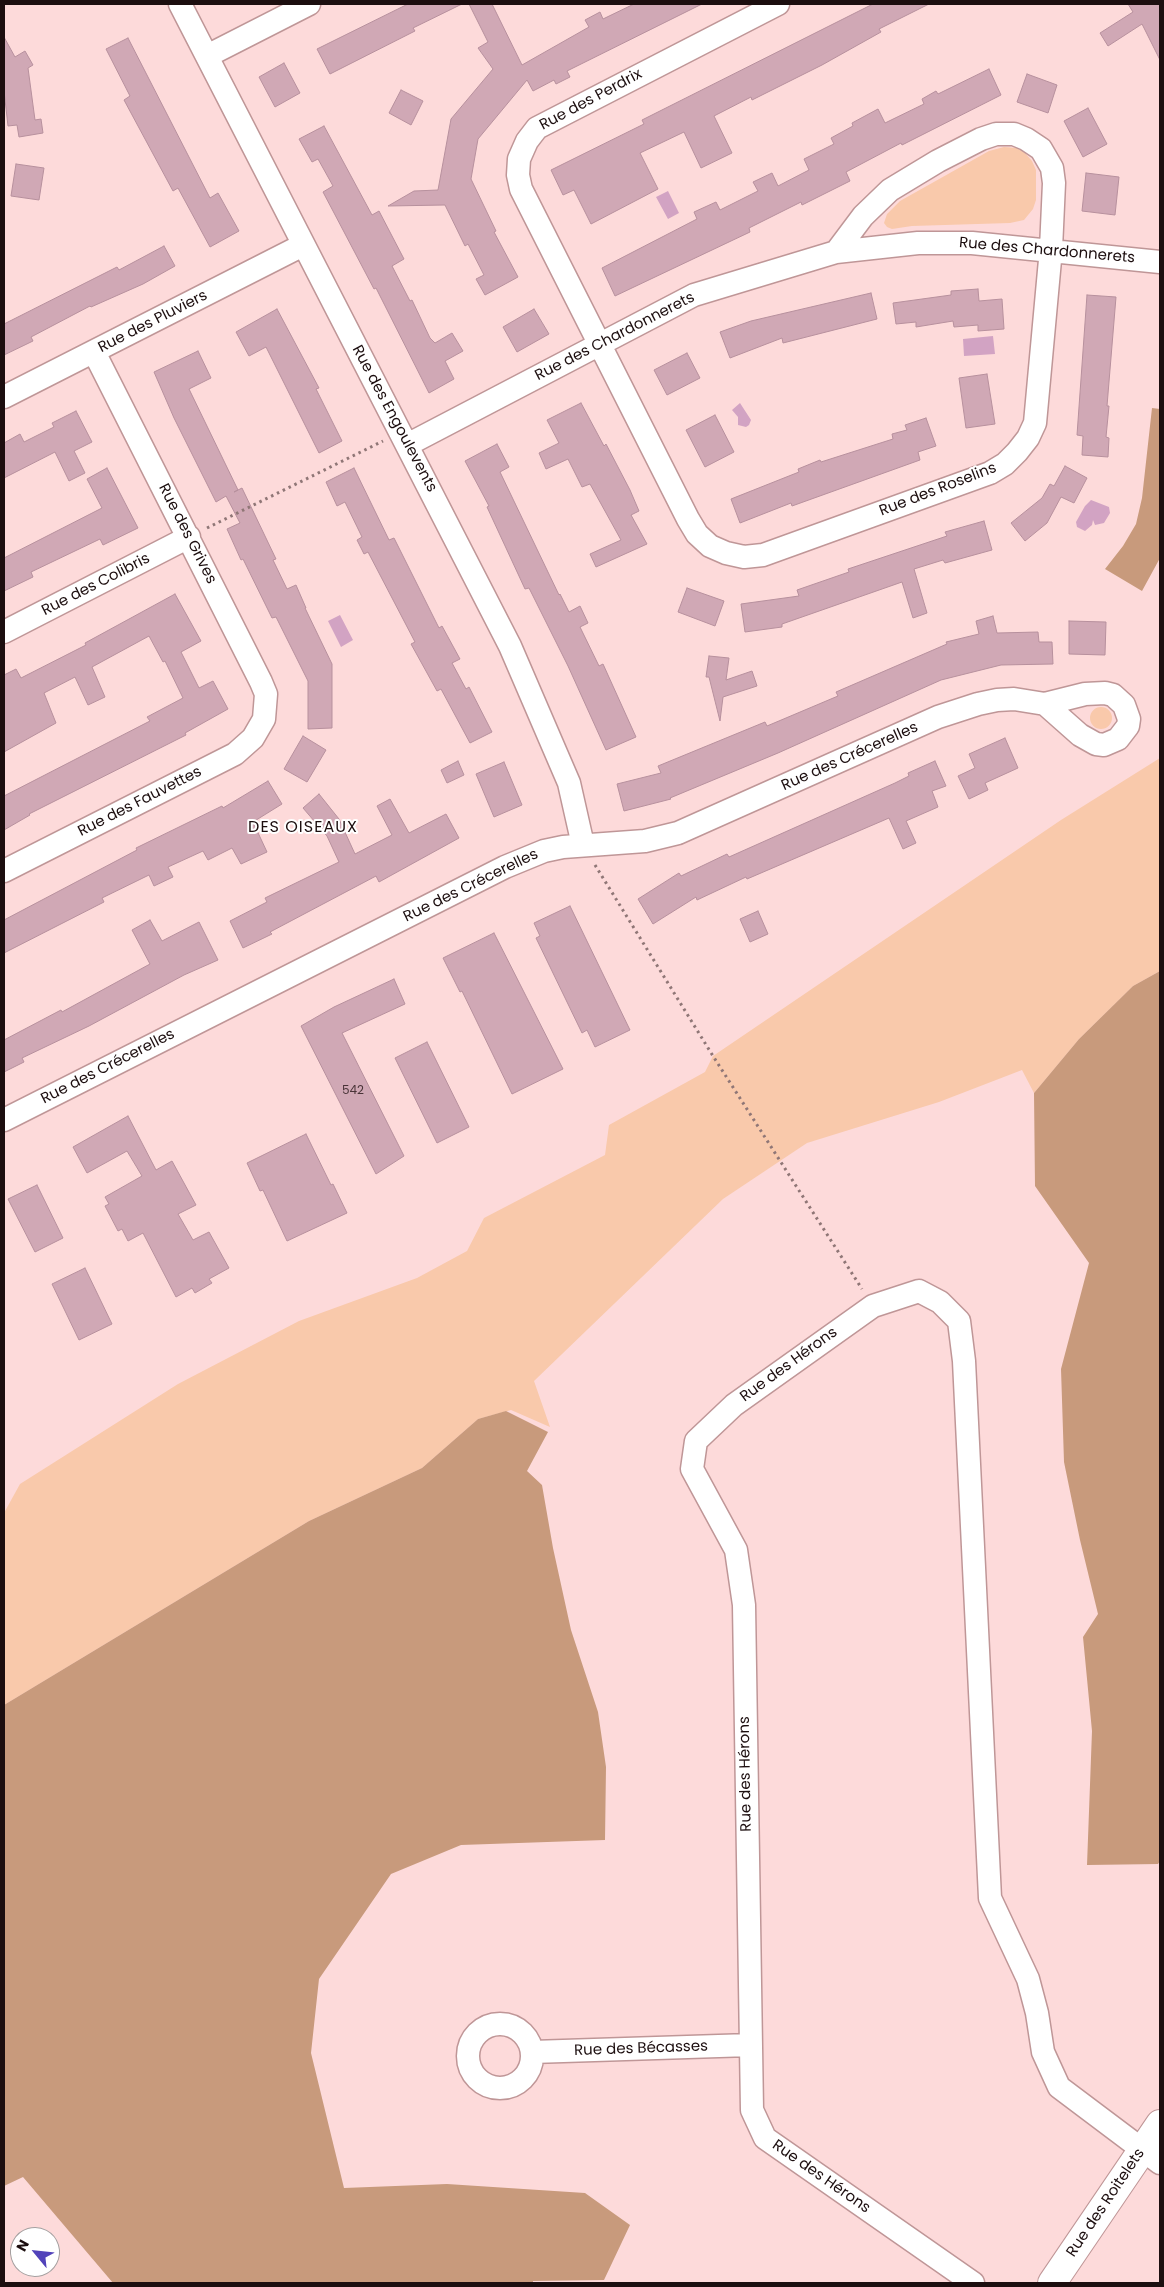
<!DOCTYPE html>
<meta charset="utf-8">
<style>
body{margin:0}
#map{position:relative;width:1164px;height:2287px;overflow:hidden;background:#fddada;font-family:Poppins,sans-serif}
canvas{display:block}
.frame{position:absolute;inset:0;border:5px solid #1c0e0f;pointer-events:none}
.north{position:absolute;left:10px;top:2227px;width:50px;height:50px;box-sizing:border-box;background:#fff;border:1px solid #a49f9f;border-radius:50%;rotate:298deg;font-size:14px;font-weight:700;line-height:20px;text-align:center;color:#1c0e0f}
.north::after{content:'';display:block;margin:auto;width:18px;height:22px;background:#5243ba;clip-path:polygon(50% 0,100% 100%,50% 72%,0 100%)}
</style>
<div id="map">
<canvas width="1164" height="2287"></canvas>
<div class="frame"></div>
<div class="north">N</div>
</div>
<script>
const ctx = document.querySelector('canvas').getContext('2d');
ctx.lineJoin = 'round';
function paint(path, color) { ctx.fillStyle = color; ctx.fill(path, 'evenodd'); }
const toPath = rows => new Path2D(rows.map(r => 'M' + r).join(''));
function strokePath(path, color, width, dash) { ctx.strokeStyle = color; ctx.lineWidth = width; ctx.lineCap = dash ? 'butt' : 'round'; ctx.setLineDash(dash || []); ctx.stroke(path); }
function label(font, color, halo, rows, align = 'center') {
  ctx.font = font + ' Poppins,sans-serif'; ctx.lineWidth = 4; ctx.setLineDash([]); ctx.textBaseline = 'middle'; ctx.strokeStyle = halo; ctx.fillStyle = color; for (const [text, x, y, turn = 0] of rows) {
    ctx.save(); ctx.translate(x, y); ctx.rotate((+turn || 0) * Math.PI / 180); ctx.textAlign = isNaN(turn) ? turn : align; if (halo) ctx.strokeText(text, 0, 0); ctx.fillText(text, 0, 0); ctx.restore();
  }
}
paint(toPath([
 [1004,147,1017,148,1025,153,1032,161,1036,170,1036,200,1033,209,1024,220,1010,223,912,226,892,229,887,227,884,223,887,214,900,201,989,151],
 '1090 718a11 11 0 1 1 22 0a11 11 0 1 1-22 0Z',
 [1160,758,1160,971,1133,986,1079,1039,1034,1093,1022,1070,939,1102,807,1143,723,1199,534,1381,550,1427,511,1410,478,1419,422,1468,309,1521,4,1705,4,1513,20,1484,178,1384,299,1321,417,1278,467,1251,484,1218,605,1155,609,1125,705,1072,713,1056,1061,820]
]), '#f9c9ab');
paint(toPath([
 [1152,408,1160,409,1160,558,1142,591,1105,569,1123,546,1136,524,1142,498],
 [1160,971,1160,1861,1158,1864,1087,1865,1092,1731,1083,1637,1098,1614,1080,1540,1064,1462,1061,1369,1089,1263,1035,1186,1034,1093,1079,1039,1133,986],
 [506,1411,548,1432,527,1471,542,1485,553,1548,571,1630,598,1712,606,1767,605,1840,461,1845,391,1874,319,1979,311,2053,344,2188,447,2184,585,2193,630,2225,604,2280,533,2281,533,2283,113,2283,23,2177,4,2186,4,1705,309,1521,422,1468,478,1419]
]), '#c89a7c');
paint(toPath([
 [668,191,679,213,668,219,656,197],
 [993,336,995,354,964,356,963,339],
 [740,403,751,420,749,425,746,427,738,425,738,417,732,410],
 [1091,500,1109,507,1110,513,1104,523,1095,525,1093,520,1092,525,1085,531,1077,527,1076,522,1085,506],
 [340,615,353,640,341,647,328,621]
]), '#d2a3c3');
const building = toPath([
 [408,4,462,4,413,28,415,31,330,74,317,49,408,4],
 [469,4,492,4,522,65,589,27,585,20,600,12,603,19,634,4,702,4,567,71,570,77,556,84,554,80,533,91,527,80,478,139,471,179,496,231,494,232,518,277,485,295,476,279,484,275,468,244,465,246,445,205,388,206,414,191,438,190,451,119,493,69,478,48,488,42,469,4],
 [873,4,929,4,879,29,881,32,822,65,752,100,751,97,714,116,732,153,701,168,684,132,640,153,658,189,591,224,574,190,563,195,551,170,644,124,642,120,873,4],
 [1128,4,1160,4,1160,60,1142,24,1108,46,1100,33,1133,12,1128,4],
 [4,37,15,57,25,51,33,65,28,68,35,120,41,119,43,133,19,137,17,125,8,126,4,91,4,37],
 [128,38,210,198,218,193,239,231,210,247,178,188,173,191,124,100,130,96,106,49,128,38],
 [284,63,300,93,275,107,259,77,284,63],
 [989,69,1001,95,902,145,901,143,846,172,850,181,802,205,801,202,749,228,750,232,615,296,602,268,697,219,694,212,716,202,720,210,758,191,753,182,772,173,778,186,809,170,804,159,834,144,831,138,853,126,852,123,878,109,885,123,924,104,922,99,936,91,938,94,989,69],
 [1027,74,1057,85,1048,113,1017,102,1027,74],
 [401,90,423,101,411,125,389,113,401,90],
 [1088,108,1107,144,1083,157,1064,121,1088,108],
 [324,126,372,215,379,211,404,259,392,266,410,301,412,300,430,338,435,343,452,333,463,351,445,361,454,379,429,393,376,288,374,289,323,192,333,186,318,159,312,162,299,139,324,126],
 [16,164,44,168,39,200,11,196,16,164],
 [1086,173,1119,177,1115,215,1082,211,1086,173],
 [164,246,175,266,143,284,91,307,90,306,31,337,33,341,4,355,4,324,117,267,119,270,164,246],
 [978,289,979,301,1002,299,1004,329,978,331,978,325,954,327,953,321,916,327,916,322,896,324,893,303,951,295,951,291,978,289],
 [871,293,877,319,783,343,782,338,730,358,720,332,751,321,871,293],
 [1087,295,1116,297,1107,406,1109,406,1106,437,1109,438,1108,457,1082,455,1083,436,1077,435,1087,295],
 [277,309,319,388,316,389,342,441,319,453,266,347,249,356,236,332,277,309],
 [534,309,549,334,517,352,503,327,534,309],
 [198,351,211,378,189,389,238,490,234,492,242,488,276,559,273,560,287,589,296,585,306,608,305,608,332,664,332,728,308,729,308,681,276,617,272,618,243,559,241,560,227,529,240,523,226,496,216,502,174,418,154,372,198,351],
 [687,353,700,378,667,395,654,370,687,353],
 [987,374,995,424,966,428,959,378,987,374],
 [581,403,604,446,606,444,630,490,639,511,631,515,647,544,596,567,590,554,621,540,590,484,582,487,568,459,546,469,539,453,559,443,547,420,581,403],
 [76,411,92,442,74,451,85,473,69,481,55,452,4,478,4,443,20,434,24,442,54,427,52,423,76,411],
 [715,415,734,452,705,467,686,430,715,415],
 [926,418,936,446,918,452,920,460,792,506,791,503,740,523,731,499,799,472,798,469,820,460,821,462,893,439,892,434,907,430,905,425,926,418],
 [497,444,509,467,500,472,559,595,560,594,569,612,580,606,588,623,580,627,599,666,603,664,636,737,606,750,568,666,529,588,525,589,487,507,489,506,465,461,497,444],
 [1065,466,1087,478,1074,503,1061,497,1047,523,1025,541,1011,523,1042,498,1050,484,1054,486,1065,466],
 [107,468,138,528,103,545,100,539,31,572,33,577,4,591,4,558,102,508,87,479,107,468],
 [354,468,389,540,394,538,439,628,442,626,460,659,452,663,466,689,469,687,492,732,470,743,441,689,437,691,411,644,415,642,368,552,364,554,357,540,362,537,345,502,337,506,326,482,354,468],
 [984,521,992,550,945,563,943,560,914,569,927,613,913,618,902,582,782,624,782,627,745,632,741,604,799,596,797,590,849,572,848,569,947,536,945,532,984,521],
 [687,588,724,601,715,626,678,612,687,588],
 [175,594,201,641,181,652,199,688,213,681,228,709,185,733,186,735,29,814,30,815,4,830,4,796,150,721,147,717,183,698,165,661,163,662,149,636,92,667,105,697,88,705,75,677,44,693,56,723,4,752,4,675,16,669,21,678,86,645,85,643,175,594],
 [993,616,997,633,1038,632,1039,642,1052,642,1053,664,1001,665,941,680,778,753,670,798,671,799,624,811,617,784,661,773,658,766,765,722,767,726,838,696,836,692,947,644,946,642,979,634,976,621,993,616],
 [1069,621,1106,622,1105,655,1069,654,1069,621],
 [709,656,729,658,726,680,752,671,757,686,723,697,720,721,709,677,706,677,709,656],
 [303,736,326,750,307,782,284,769,303,736],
 [1005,738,1018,768,985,783,988,790,969,799,958,776,975,768,969,754,1005,738],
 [458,761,464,775,447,783,441,770,458,761],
 [935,761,946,786,932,791,938,807,906,821,916,843,903,849,889,818,747,879,746,877,697,900,696,897,653,924,638,899,679,873,681,876,727,854,729,857,895,783,909,776,908,773,935,761],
 [504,762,522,805,494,817,476,774,504,762],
 [268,781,282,804,253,822,267,852,241,864,232,848,208,860,203,851,168,867,173,877,154,886,149,875,102,898,104,902,4,953,4,920,137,850,136,848,222,806,223,808,268,781],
 [319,794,339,819,355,854,392,835,377,806,390,799,409,833,446,814,459,838,379,882,376,876,270,932,272,934,243,948,230,921,267,902,265,898,339,862,327,836,303,808,319,794],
 [570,906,630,1030,595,1047,587,1030,582,1033,536,938,540,936,534,923,570,906],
 [758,911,768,934,750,942,740,919,758,911],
 [150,920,162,941,199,922,218,960,184,975,89,1026,22,1058,24,1062,4,1072,4,1040,61,1010,62,1012,150,964,132,930,150,920],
 [494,933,563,1069,512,1094,462,991,460,992,443,958,494,933],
 [394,979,405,1004,342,1033,404,1156,376,1174,301,1026,334,1007,394,979],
 [427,1042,469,1127,437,1143,395,1058,427,1042],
 [128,1116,156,1170,172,1161,196,1205,178,1214,193,1240,209,1232,229,1268,209,1279,212,1283,195,1293,192,1288,176,1297,143,1233,128,1241,122,1229,118,1231,105,1206,109,1204,105,1197,142,1176,127,1151,87,1173,73,1147,128,1116],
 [306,1134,331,1185,333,1184,347,1213,287,1241,263,1190,260,1191,247,1163,306,1134],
 [37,1185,63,1238,35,1252,8,1199,37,1185],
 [85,1268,112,1324,79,1340,52,1284,85,1268]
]);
paint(building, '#d0a8b5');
strokePath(building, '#b7909d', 1);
const minor = toPath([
 [180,4,510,646,569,783,583,845],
 [778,4,537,128,527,141,519,159,518,175,521,189,688,519,697,534,710,546,726,553,744,557,763,555,990,473,1005,464,1017,452,1028,438,1035,423,1051,249,1054,183,1052,168,1041,149,1026,139,1014,134,996,134,981,139,938,161,890,190,863,216,836,252],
 [207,56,309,4],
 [4,397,303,245],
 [407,445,694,295,836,252,918,243,972,243,1160,262],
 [4,632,189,537],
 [4,871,235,754,253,738,264,719,266,694,261,682,94,352],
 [4,1120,505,867,544,851,563,847,645,841,678,833,938,717,978,704,997,700,1014,699,1045,704,1085,694,1105,693,1113,695,1124,705,1129,719,1128,726,1118,739,1104,745,1096,744,1080,735,1045,704],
 '468 2056a32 32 0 1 1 64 0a32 32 0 1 1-64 0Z',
 [532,2052,750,2045],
 [973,2283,765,2138,752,2110,744,1605,736,1550,692,1469,696,1441,734,1405,873,1306,919,1291,940,1302,959,1321,964,1361,990,1898,1028,1979,1037,2013,1043,2052,1059,2087,1160,2163]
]);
const tertiary = toPath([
 [1052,2283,1160,2124]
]);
strokePath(minor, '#bf9697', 25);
strokePath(tertiary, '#bf9697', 30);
strokePath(toPath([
 [207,528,383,441],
 [595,865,713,1056,862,1289]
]), '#8f7676', 3, [2.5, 4]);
strokePath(minor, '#fff', 22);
strokePath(tertiary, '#fff', 28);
label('12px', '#493438', null, [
 ["542",353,1091]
]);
label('15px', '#1c0e0f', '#fff', [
 ["Rue des Perdrix",591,100,-28],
 ["Rue des Chardonnerets",1047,251,5],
 ["Rue des Pluviers",153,322,-27],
 ["Rue des Chardonnerets",615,337,-27],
 ["Rue des Engoulevents",394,419,62],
 ["Rue des Roselins",938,490,-21],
 ["Rue des Grives",187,534,63],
 ["Rue des Colibris",96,585,-27],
 ["Rue des Crécerelles",850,757,-24],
 ["Rue des Fauvettes",140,802,-27],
 ["Rue des Crécerelles",471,886,-26],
 ["Rue des Crécerelles",108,1067,-27],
 ["Rue des Hérons",789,1365,-36],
 ["Rue des Hérons",746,1774,-91],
 ["Rue des Bécasses",641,2049,-2],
 ["Rue des Hérons",821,2177,35],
 ["Rue des Roitelets",1106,2203,-56]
]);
ctx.letterSpacing = '1px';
label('16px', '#1c0e0f', '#fff', [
 ["DES OISEAUX",303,828]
]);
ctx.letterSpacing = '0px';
</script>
